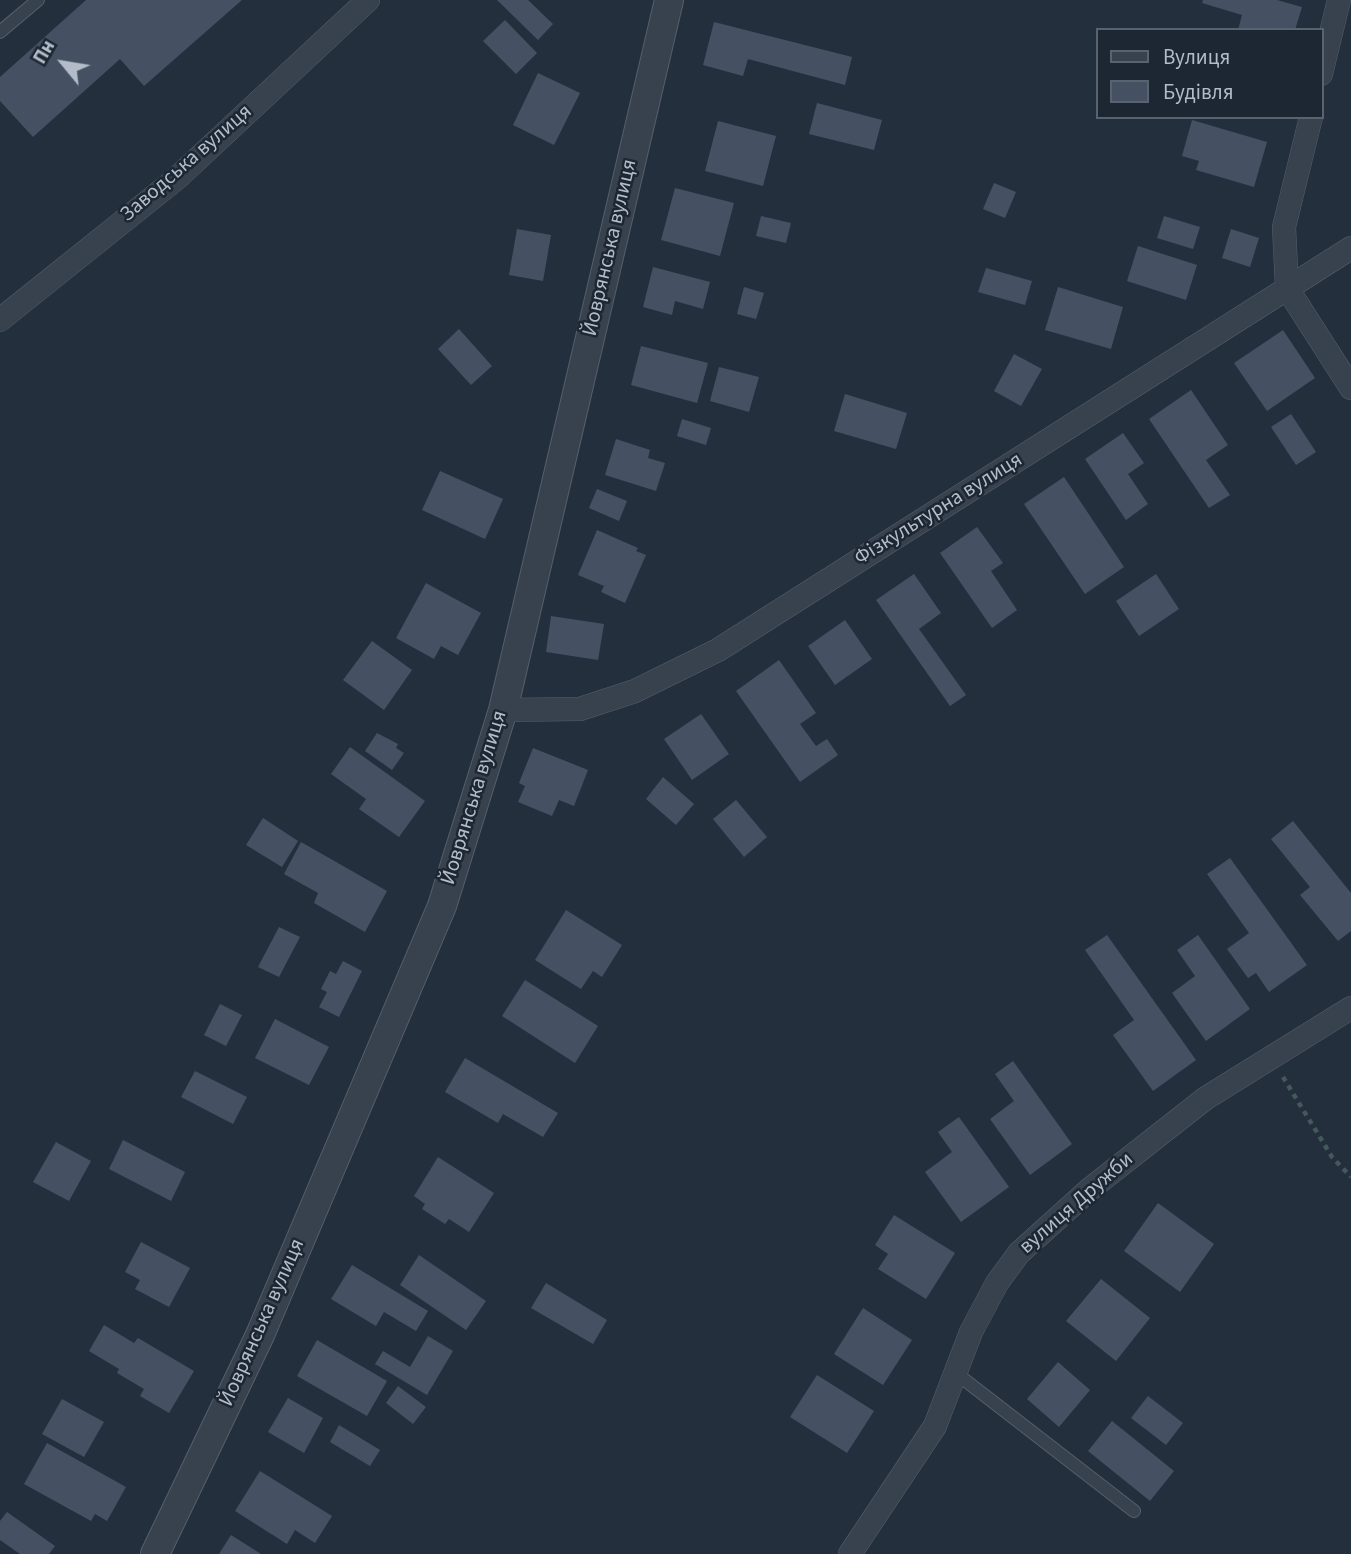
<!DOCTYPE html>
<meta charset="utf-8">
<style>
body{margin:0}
#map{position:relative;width:1351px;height:1554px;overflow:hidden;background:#242f3e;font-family:"Source Sans 3",sans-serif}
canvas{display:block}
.legend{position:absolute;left:1096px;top:28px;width:228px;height:91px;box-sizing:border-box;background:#1d2633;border:2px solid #59626f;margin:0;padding:9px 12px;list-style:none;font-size:21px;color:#b4bcc9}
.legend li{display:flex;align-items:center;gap:14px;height:35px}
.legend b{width:35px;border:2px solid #59626f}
.north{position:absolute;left:28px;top:28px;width:70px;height:70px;-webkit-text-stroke:5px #1d2633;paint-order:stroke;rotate:300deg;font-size:19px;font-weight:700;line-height:28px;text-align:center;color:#b4bcc9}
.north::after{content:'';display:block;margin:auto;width:24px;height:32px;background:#b4bcc9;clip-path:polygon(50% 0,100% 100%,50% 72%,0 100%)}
</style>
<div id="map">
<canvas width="1351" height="1554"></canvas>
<ul class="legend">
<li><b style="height:9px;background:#38414e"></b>Вулиця</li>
<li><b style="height:19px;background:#455162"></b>Будівля</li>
</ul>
<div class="north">Пн</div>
</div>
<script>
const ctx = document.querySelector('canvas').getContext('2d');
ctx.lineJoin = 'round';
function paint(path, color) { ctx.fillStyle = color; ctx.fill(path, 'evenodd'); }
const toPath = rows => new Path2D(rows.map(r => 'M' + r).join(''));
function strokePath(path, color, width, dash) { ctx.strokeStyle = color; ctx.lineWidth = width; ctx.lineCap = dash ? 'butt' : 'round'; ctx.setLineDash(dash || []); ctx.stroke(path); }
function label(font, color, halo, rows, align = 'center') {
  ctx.font = font + ' "Source Sans 3",sans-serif'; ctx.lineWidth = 5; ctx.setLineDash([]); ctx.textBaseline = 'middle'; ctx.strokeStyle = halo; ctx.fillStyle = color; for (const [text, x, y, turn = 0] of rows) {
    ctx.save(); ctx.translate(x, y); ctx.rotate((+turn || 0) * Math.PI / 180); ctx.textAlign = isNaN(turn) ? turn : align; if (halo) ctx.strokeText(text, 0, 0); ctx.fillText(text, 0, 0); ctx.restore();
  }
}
paint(toPath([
 [86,0,242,0,144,86,120,59,33,137,0,101,0,77],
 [497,0,528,0,553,24,538,40],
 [1203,0,1277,0,1302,7,1295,30,1238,30,1242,15,1202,3],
 [505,20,537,53,516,74,483,41],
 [714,22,852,57,845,85,748,59,743,76,703,65],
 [538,73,580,93,554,145,513,125],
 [817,103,882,120,874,150,809,134],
 [1192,120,1267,142,1254,187,1196,170,1199,161,1182,156],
 [718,121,776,136,763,186,705,171],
 [994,183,1016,192,1005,218,983,209],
 [675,188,734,203,720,256,661,240],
 [761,216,791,223,786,243,756,236],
 [1164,216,1200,227,1193,249,1157,238],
 [517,229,551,235,543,281,509,275],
 [1231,229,1259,238,1250,267,1222,258],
 [1138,246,1197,265,1186,300,1127,281],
 [653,267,710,282,703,309,675,301,672,315,643,307],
 [986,268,1032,281,1025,305,978,292],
 [744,287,764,293,756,319,737,314],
 [1058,287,1123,307,1111,349,1045,330],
 [459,329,492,366,471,385,438,349],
 [1283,330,1315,378,1267,411,1234,363],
 [641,346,708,363,697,403,631,385],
 [1014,354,1042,369,1021,406,994,391],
 [719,367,759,377,749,412,710,401],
 [1191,390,1228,445,1206,460,1230,495,1209,508,1149,419],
 [845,394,907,413,896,449,834,431],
 [1291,414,1316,452,1296,465,1271,427],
 [682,419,711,428,706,445,677,436],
 [1123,433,1144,463,1128,474,1148,504,1126,520,1085,459],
 [616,439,650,450,648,458,665,463,656,491,605,475],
 [440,471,503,499,485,539,422,510],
 [1064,477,1124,567,1085,594,1024,504],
 [597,489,627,501,619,521,589,508],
 [977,527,1003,563,991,571,1017,610,992,628,940,553],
 [597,530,638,548,636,551,646,555,625,603,601,592,604,586,578,575],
 [914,574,941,613,919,629,966,695,950,706,876,600],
 [1156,574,1179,609,1139,636,1116,601],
 [426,583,481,613,458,655,441,646,434,659,396,638],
 [551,616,604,624,598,660,546,652],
 [845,620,872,659,835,685,808,646],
 [372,641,412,670,384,710,343,680],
 [779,660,816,713,800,724,816,746,827,739,838,755,800,782,736,691],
 [701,714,729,754,692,780,664,739],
 [377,733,398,744,396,748,404,753,392,770,365,751],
 [350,747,425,801,399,837,359,809,366,799,331,774],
 [533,748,588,770,574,806,559,800,552,816,518,802,525,786,519,783],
 [663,777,694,804,676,825,646,799],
 [736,800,767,837,744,857,713,819],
 [263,818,298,841,282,867,246,845],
 [1293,821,1351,893,1351,931,1338,941,1300,895,1310,887,1271,839],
 [301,842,387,891,365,932,314,903,318,893,284,874],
 [1230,858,1307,965,1269,992,1256,973,1248,978,1227,949,1249,933,1207,874],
 [566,910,622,945,602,977,593,971,581,989,535,960],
 [279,927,300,937,279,977,258,967],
 [1107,935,1196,1060,1153,1091,1113,1035,1134,1020,1085,950],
 [1198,935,1250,1009,1206,1041,1172,993,1195,976,1177,950],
 [343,961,362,971,339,1017,319,1007,327,992,321,989,330,971,336,974],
 [525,980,598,1026,575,1063,502,1016],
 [220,1004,242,1015,226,1046,204,1035],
 [275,1019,329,1047,309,1085,255,1058],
 [465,1058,558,1113,543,1137,503,1114,498,1123,445,1092],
 [1013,1061,1072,1144,1030,1175,990,1119,1014,1101,995,1074],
 [195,1071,247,1097,233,1124,181,1097],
 [959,1117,1009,1187,961,1222,925,1172,952,1152,938,1132],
 [123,1140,185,1172,171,1201,109,1169],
 [56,1142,91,1161,69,1201,33,1182],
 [438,1157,494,1193,469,1232,449,1219,445,1224,422,1209,425,1204,414,1196],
 [1158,1203,1214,1244,1180,1292,1124,1251],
 [894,1215,955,1253,926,1299,878,1269,888,1254,875,1245],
 [141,1242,190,1268,169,1307,135,1289,140,1280,125,1272],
 [419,1255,486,1301,466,1330,400,1285],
 [352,1265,428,1311,416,1331,384,1312,376,1326,331,1299],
 [1101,1279,1150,1318,1116,1361,1066,1321],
 [546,1283,607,1320,593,1344,531,1308],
 [863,1308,912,1340,883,1385,834,1354],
 [104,1325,134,1343,138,1338,194,1371,169,1413,140,1396,144,1389,117,1373,119,1369,89,1351],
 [428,1336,453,1351,427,1395,375,1364,383,1351,410,1367],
 [317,1340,387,1381,367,1416,297,1376],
 [1058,1362,1090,1390,1059,1427,1027,1399],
 [817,1375,874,1411,847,1453,790,1417],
 [398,1386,426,1407,413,1424,386,1403],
 [1148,1396,1183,1423,1166,1445,1131,1418],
 [288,1398,323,1418,304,1453,268,1432],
 [62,1399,104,1422,84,1457,42,1434],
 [1112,1421,1174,1471,1150,1501,1088,1451],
 [339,1425,380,1450,370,1466,330,1442],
 [47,1443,126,1487,107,1521,95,1514,91,1521,24,1484],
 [260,1471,332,1516,315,1543,295,1530,287,1544,235,1511],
 [7,1512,55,1546,49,1554,20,1554,0,1540,0,1521],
 [231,1535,261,1554,219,1554]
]), '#455162');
const service = toPath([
 [0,32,38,0],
 [957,1374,1134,1511]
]);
const minor = toPath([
 [1321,74,1339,0],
 [1311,117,1284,227,1287,288,1351,388],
 [0,320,176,179,368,0],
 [503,710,580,709,635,691,718,650,1351,248],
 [850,1554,935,1426,971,1332,997,1283,1019,1253,1090,1189,1206,1098,1351,1008]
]);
const tertiary = toPath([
 [155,1554,260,1335,442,906,503,710,669,0]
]);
strokePath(service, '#565f6c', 14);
strokePath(minor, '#565f6c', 24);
strokePath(tertiary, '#565f6c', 30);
strokePath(toPath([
 [1283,1077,1332,1157,1351,1177]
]), '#44595c', 4.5, [5, 5]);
strokePath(service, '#38414e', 12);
strokePath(minor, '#38414e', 23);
strokePath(tertiary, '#38414e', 28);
label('21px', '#b4bcc9', '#1d2633', [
 ["Заводська вулиця",187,164,-41],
 ["Йоврянська вулиця",611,248,-77],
 ["Фізкультурна вулиця",939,510,-32],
 ["Йоврянська вулиця",475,798,-73],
 ["вулиця Дружби",1077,1204,-41],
 ["Йоврянська вулиця",263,1323,-66]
]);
</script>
